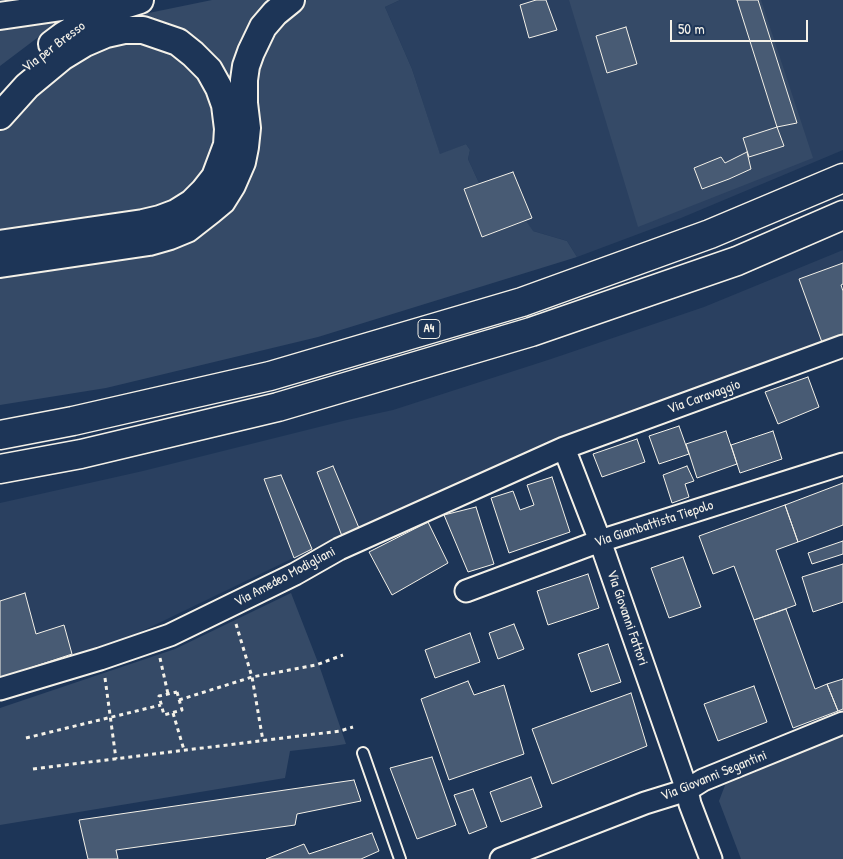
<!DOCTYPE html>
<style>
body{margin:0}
#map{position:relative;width:843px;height:859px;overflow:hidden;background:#1d3557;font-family:"Patrick Hand",sans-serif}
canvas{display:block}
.scale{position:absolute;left:670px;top:20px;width:138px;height:22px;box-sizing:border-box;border:2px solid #f4f1e8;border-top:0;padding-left:6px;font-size:15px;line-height:18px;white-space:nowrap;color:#f4f1e8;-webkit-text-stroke:4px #1d3557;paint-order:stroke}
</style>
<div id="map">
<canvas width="843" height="859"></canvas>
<div class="scale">50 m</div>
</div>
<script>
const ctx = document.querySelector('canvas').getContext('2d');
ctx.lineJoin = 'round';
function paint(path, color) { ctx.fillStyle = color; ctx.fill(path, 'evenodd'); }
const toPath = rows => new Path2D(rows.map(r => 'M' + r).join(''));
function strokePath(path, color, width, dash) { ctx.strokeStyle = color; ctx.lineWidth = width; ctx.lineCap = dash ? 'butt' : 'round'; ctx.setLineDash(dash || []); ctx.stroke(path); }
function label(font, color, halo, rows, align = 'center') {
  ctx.font = font + ' "Patrick Hand",sans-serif'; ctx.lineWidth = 4.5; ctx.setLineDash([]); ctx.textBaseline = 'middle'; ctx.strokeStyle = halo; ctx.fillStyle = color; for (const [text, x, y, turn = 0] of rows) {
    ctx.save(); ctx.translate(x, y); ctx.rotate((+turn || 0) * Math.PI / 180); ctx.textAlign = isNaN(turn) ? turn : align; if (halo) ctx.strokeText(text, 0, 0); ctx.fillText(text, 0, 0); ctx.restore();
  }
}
paint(toPath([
 [400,0,843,0,843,150,681,218,577,257,567,241,533,231,482,237,464,189,479,183,468,159,470,150,466,144,440,155,412,69,385,7],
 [843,250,843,337,577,432,312,549,134,635,0,678,0,503,143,471,347,420,393,410,551,359,704,307]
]), '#2a4060');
paint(toPath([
 [212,0,280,0,221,189,189,213,234,112,148,21,134,16],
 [308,0,400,0,385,7,412,69,440,154,466,144,470,150,468,159,479,183,464,189,482,237,526,221,533,231,567,241,577,257,318,337,106,388,0,405,0,271,149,249,252,103,259,51,300,3],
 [569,0,761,0,813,158,638,227],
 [78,9,49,29,0,66,0,20],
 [118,41,164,45,206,79,220,126,205,177,166,209,0,237,0,124,71,57],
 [291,593,319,665,346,744,333,746,290,751,285,778,0,825,0,708,175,649],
 [843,734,843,859,741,859,719,801,727,780]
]), '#354a67');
const building = toPath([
 [536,0,546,0,557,30,529,38,520,5,536,0],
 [737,0,758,0,797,123,777,127,737,0],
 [626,27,637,64,607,73,596,36,626,27],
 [777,127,784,146,749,157,743,138,777,127],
 [747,152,751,169,729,179,702,189,694,168,721,157,725,163,747,152],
 [513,172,532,218,482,237,464,189,513,172],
 [843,263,843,284,841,285,843,291,843,337,823,345,799,279,843,263],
 [808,377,819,407,778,424,765,392,808,377],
 [679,426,689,454,659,464,649,436,679,426],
 [726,431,737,464,697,478,686,444,726,431],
 [773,431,782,459,740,473,731,445,773,431],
 [637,439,645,462,602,477,593,454,637,439],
 [333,466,359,528,342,536,317,472,333,466],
 [687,466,694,481,685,484,689,497,672,503,663,475,687,466],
 [281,475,312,549,294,558,264,479,281,475],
 [552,477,570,532,509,553,491,498,513,491,520,510,534,505,527,485,552,477],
 [843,483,843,525,798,542,785,505,843,483],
 [785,505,798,542,776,550,796,605,754,620,734,566,713,574,699,536,785,505],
 [476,507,494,564,468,572,444,515,476,507],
 [428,522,448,563,392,595,369,552,428,522],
 [843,541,843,554,812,564,808,553,843,541],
 [683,557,701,607,669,618,651,568,683,557],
 [843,564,843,602,813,612,802,577,843,564],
 [588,574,599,608,548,625,537,591,588,574],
 [25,593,36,634,64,625,72,654,0,678,0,601,25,593],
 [786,609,815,689,827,684,838,711,793,728,754,620,786,609],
 [514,624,524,649,498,659,489,633,514,624],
 [470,633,480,662,435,678,425,650,470,633],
 [608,644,621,682,591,692,578,654,608,644],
 [843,679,843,709,838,711,827,684,843,679],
 [468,681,474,695,504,685,524,754,449,780,421,699,468,681],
 [754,686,767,722,718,741,704,704,754,686],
 [631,693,647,746,552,784,532,729,631,693],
 [432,757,456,825,417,839,390,768,432,757],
 [531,777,542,807,501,822,490,792,531,777],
 [354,780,361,801,297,814,295,825,116,850,118,859,88,859,79,820,354,780],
 [473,789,487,827,469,834,454,795,473,789],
 [372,833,379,851,361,859,266,859,304,844,309,854,372,833]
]);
paint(building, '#485b74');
strokePath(building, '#f4f1e8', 1);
const service = toPath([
 [363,753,400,859]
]);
const minor = toPath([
 [564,448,600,541,687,790,690,804,711,859],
 [466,591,600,541,843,464],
 [0,689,100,659,170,635,295,574,339,549,564,448,843,346],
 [501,859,645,803,687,790,703,780,843,723]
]);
const tertiary = toPath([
 [0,16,110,0],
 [52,44,64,35,95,17,124,5,140,0],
 [0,116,27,86,62,57,85,43,106,34,124,30,143,30,178,42,193,54,209,70,219,88,225,105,228,129,227,145,215,177,204,191,192,203,176,213,160,219,143,223,0,244],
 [0,264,149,242,170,236,187,229,210,211,222,201,232,185,242,162,245,147,247,128,244,103,244,80,246,66,251,52,263,27,275,13,291,0]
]);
const motorway = toPath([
 [0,435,73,421,270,376,522,302,710,234,843,178],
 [0,469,81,454,278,407,531,332,737,261,843,215]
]);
strokePath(service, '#f4f1e8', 14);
strokePath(minor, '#f4f1e8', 25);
strokePath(tertiary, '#f4f1e8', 30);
strokePath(motorway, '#f4f1e8', 31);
strokePath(toPath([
 [236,624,252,677,263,741],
 [160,658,168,694],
 [105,678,116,759],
 [177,692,182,710,164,715,159,696,177,692],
 [179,700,252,677,316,665,343,655],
 [173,713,184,750],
 [26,738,161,705],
 [33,769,340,731,353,727]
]), '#f4f1e8', 3, [4, 4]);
strokePath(service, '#1d3557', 10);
strokePath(minor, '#1d3557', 21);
strokePath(tertiary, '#1d3557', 26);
strokePath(motorway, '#1d3557', 28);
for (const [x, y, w] of [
 [429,329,22]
]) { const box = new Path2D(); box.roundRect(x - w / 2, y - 9.5, w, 19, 4); ctx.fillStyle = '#1d3557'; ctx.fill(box); strokePath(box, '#f4f1e8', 1); }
label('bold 12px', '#f4f1e8', null, [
 ["A4",429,329]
]);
label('14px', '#f4f1e8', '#1d3557', [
 ["Via per Bresso",54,47,-37],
 ["Via Caravaggio",704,397,-20],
 ["Via Giambattista Tiepolo",654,524,-18],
 ["Via Amedeo Modigliani",285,577,-28],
 ["Via Giovanni Fattori",627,618,71],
 ["Via Giovanni Segantini",714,776,-22]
]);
</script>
